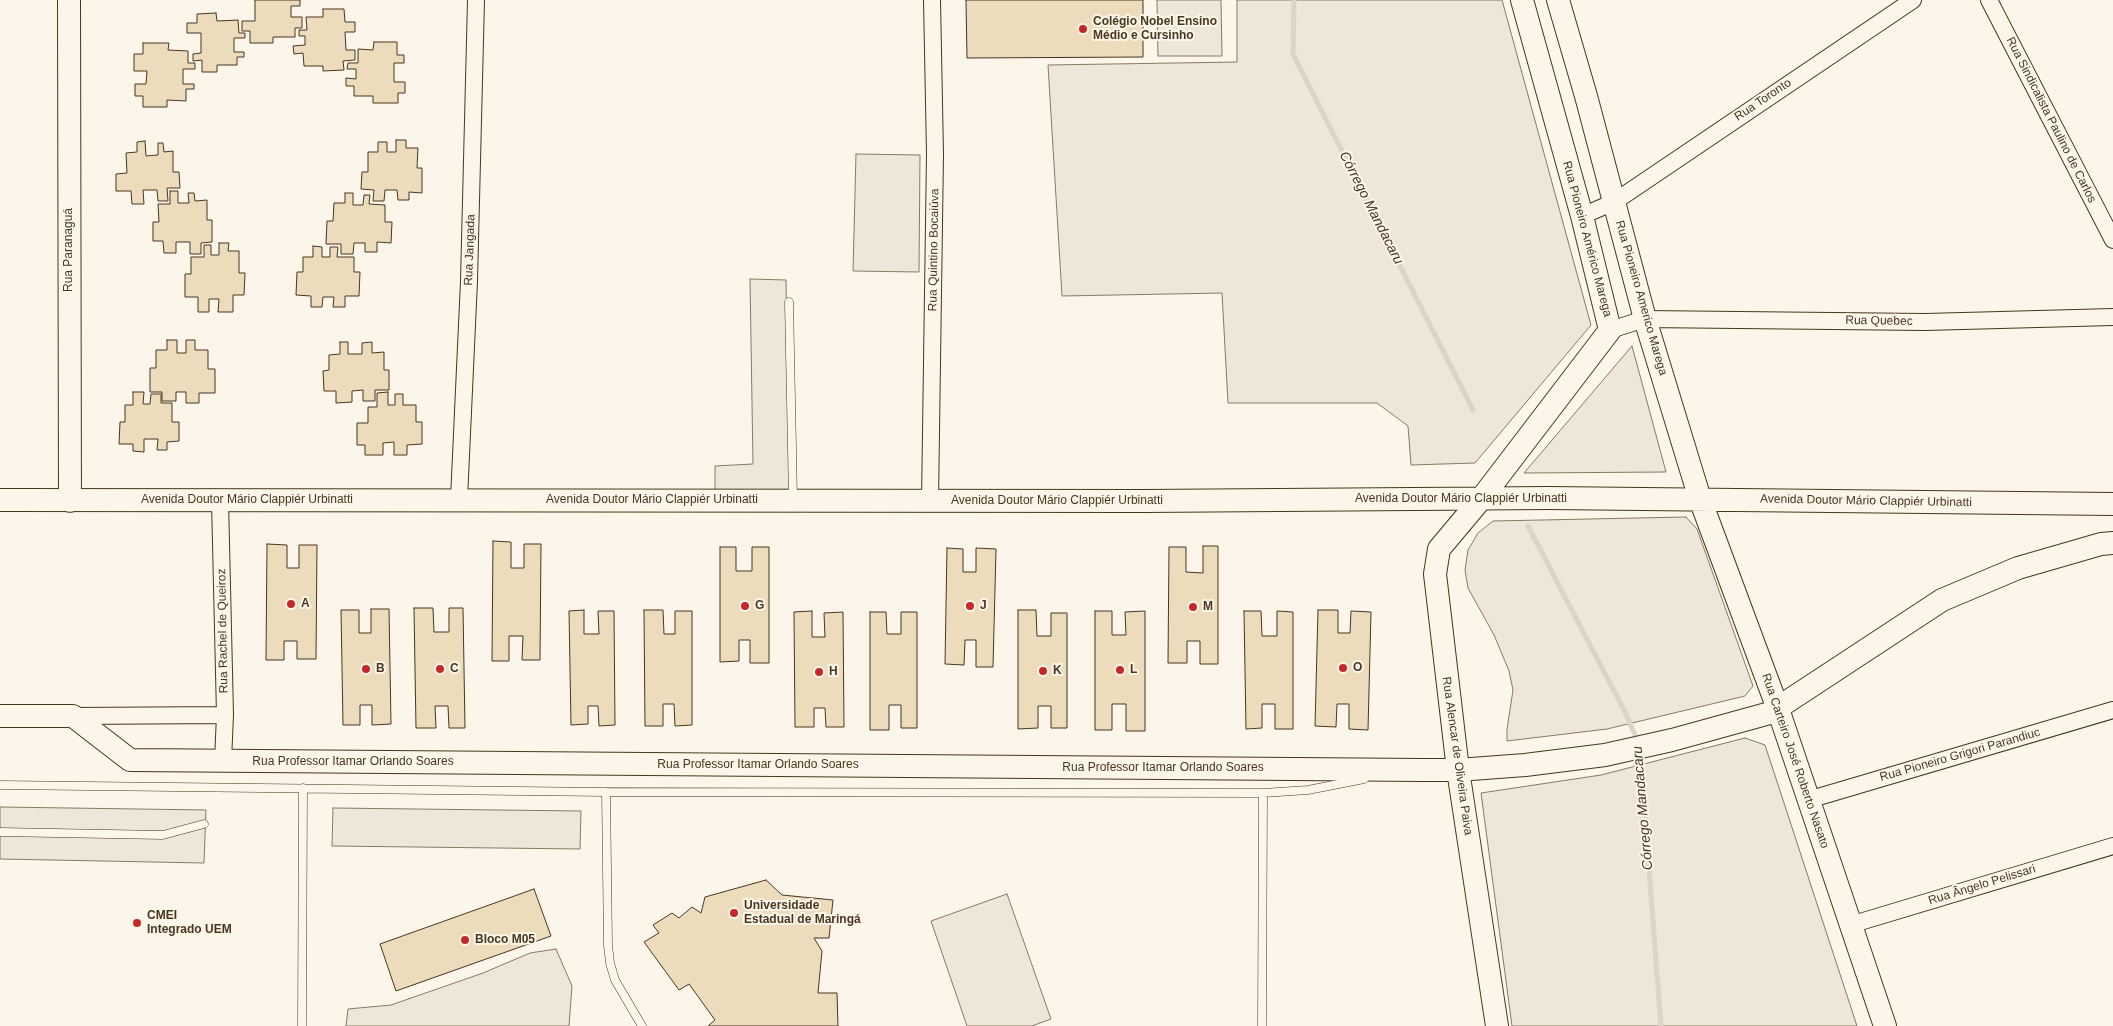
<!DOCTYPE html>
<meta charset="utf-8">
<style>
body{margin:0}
canvas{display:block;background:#fbf6e9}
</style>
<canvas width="2113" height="1026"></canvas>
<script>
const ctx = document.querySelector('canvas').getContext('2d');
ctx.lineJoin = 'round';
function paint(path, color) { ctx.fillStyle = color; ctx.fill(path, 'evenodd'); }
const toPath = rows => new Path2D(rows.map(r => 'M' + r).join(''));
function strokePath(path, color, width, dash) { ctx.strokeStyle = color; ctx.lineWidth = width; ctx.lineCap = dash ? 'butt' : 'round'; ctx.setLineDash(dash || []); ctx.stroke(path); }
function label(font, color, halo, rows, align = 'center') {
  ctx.font = font + ' Helvetica,sans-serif'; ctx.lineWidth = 4; ctx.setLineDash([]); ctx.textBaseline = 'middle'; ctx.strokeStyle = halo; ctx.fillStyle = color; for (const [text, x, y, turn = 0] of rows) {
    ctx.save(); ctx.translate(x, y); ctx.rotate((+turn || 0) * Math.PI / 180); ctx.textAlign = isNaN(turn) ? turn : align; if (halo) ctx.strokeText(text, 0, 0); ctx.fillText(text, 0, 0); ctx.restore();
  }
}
const green = toPath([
 [1157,0,1221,0,1222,56,1158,56,1157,0],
 [1237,0,1502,0,1591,325,1475,463,1411,465,1408,426,1377,403,1228,403,1222,293,1062,296,1048,65,1237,62,1237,0],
 [856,154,920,155,919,272,853,271,856,154],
 [1632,346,1666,472,1524,473,1632,346],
 [1686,517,1697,529,1753,686,1745,696,1607,729,1507,741,1507,729,1513,690,1509,671,1494,635,1468,588,1465,570,1468,550,1478,533,1493,521,1686,517],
 [1745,738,1765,745,1857,1026,1512,1026,1481,793,1601,775,1745,738],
 [1007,894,1051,1019,1032,1026,967,1026,931,921,1007,894],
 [556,949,572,986,569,1026,346,1026,348,1009,391,1005,483,973,530,953,556,949]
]);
paint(green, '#ede6d9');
strokePath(green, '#887966', 1);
const parking = toPath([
 [750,279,786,280,790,500,715,501,715,466,753,464,750,279],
 [0,807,206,810,204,863,0,859,0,807],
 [333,808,581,811,580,849,332,846,333,808]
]);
paint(parking, '#ede7d9');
strokePath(parking, '#887966', 1);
strokePath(toPath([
 [1294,0,1293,54,1473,410],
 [1528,526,1626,714,1638,742],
 [1640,752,1661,1026]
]), '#dcd4c6', 5);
const building = toPath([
 [255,0,300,0,300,6,291,6,291,17,302,17,302,28,295,28,295,37,273,37,273,43,250,43,250,31,242,31,242,21,255,21,255,0],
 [966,0,1143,0,1143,57,967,58,966,0],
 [323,9,344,9,345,22,355,22,355,32,345,32,346,50,355,50,355,60,343,61,344,70,323,71,323,66,304,66,303,53,294,54,293,46,305,45,305,36,299,36,299,30,307,30,306,17,323,17,323,9],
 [216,13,217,21,238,20,239,33,245,33,245,38,234,38,234,52,244,52,244,57,237,57,237,65,217,65,217,72,202,72,202,60,193,61,193,54,201,53,201,33,187,33,187,23,197,23,197,14,216,13],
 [374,42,397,42,397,55,404,55,404,63,394,63,394,82,405,82,405,93,398,93,398,103,373,103,373,96,354,96,354,86,346,86,346,78,356,79,356,69,347,69,348,63,358,63,358,49,373,50,374,42],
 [143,43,169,43,168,50,188,51,188,63,195,63,195,69,183,69,183,84,194,84,194,89,186,89,186,101,167,100,167,107,143,107,143,96,135,96,135,84,146,84,147,71,134,71,134,54,143,54,143,43],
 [396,140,406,140,406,148,418,148,417,168,422,168,422,193,409,192,409,200,398,200,397,190,385,190,384,201,373,201,374,190,361,189,362,172,368,172,368,152,378,152,378,142,387,142,387,152,396,152,396,140],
 [145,141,146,156,158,155,158,143,163,143,164,152,173,151,173,172,179,172,180,188,167,188,168,201,158,201,157,190,143,190,144,204,132,204,131,191,116,191,116,174,127,173,126,153,137,152,137,142,145,141],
 [170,191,178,191,178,203,189,203,188,193,194,193,195,201,207,200,207,220,212,220,212,242,201,243,201,254,190,254,190,242,176,242,176,253,164,253,163,241,153,241,153,222,159,222,158,204,170,204,170,191],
 [345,193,353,193,353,205,363,205,364,195,370,195,369,204,385,205,385,222,392,222,391,243,377,242,377,252,365,252,365,243,354,243,353,254,341,254,341,244,326,244,327,221,333,221,334,203,345,203,345,193],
 [219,243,229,243,228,251,239,251,239,273,245,273,244,295,233,295,233,312,218,312,219,299,209,299,209,312,198,312,198,297,185,297,185,274,191,274,191,257,204,257,204,245,211,245,211,255,219,255,219,243],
 [313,246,322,247,322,257,330,257,330,247,338,247,337,257,354,257,354,272,360,272,359,296,345,296,345,307,333,307,334,297,323,297,322,307,311,307,311,296,296,295,297,272,303,272,303,257,313,257,313,246],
 [167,340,177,340,177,353,186,353,186,340,195,340,195,350,208,350,208,369,215,369,215,393,199,393,199,403,186,403,186,392,176,392,176,401,162,401,162,392,150,392,150,368,156,368,156,350,167,350,167,340],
 [340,342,348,342,348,354,362,354,362,343,372,342,372,353,384,352,384,370,389,370,389,390,375,390,375,401,363,401,363,390,352,391,352,402,336,403,336,391,324,391,323,371,329,370,329,355,340,354,340,342],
 [133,392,144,392,143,404,150,404,151,394,161,394,161,403,172,403,172,422,179,422,179,441,167,442,167,450,157,450,158,439,144,439,144,452,133,451,133,444,119,444,120,422,125,422,125,405,133,405,133,392],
 [388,392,388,405,395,405,395,394,403,394,403,405,416,405,416,422,422,422,422,444,407,445,407,455,394,455,394,442,383,443,383,455,365,455,365,445,357,445,357,423,368,423,368,407,377,407,377,393,388,392],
 [493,541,511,542,511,568,524,568,524,544,541,544,540,660,522,660,523,636,509,636,509,661,492,661,493,541],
 [267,544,287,545,287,568,299,568,299,545,317,545,316,659,297,659,297,641,284,641,284,660,266,660,267,544],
 [1203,546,1218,546,1218,664,1200,664,1200,641,1187,641,1187,663,1168,663,1169,547,1186,547,1186,572,1203,573,1203,546],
 [720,547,736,547,736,571,752,571,752,547,769,547,769,663,750,663,750,640,739,640,739,661,720,662,720,547],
 [947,548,963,549,963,572,976,572,976,548,996,549,993,667,976,667,976,640,965,640,964,665,945,664,947,548],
 [414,608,433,608,434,632,449,632,449,608,463,608,465,728,449,728,448,706,435,706,436,728,416,728,414,608],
 [371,609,389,609,391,724,372,725,372,705,360,705,360,725,343,725,341,610,359,610,359,633,371,633,371,609],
 [584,610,584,634,599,634,598,611,614,611,615,725,599,726,598,706,588,706,588,724,571,725,569,611,584,610],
 [644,610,663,610,664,634,675,634,675,611,692,611,692,725,675,726,674,704,663,704,663,726,645,726,644,610],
 [1018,610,1036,610,1037,636,1051,636,1051,613,1067,613,1067,728,1051,728,1051,706,1038,706,1038,728,1018,729,1018,610],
 [1318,610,1338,610,1338,633,1350,633,1351,611,1371,612,1368,730,1349,729,1349,704,1337,704,1336,727,1315,726,1318,610],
 [812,611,812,637,825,637,824,613,843,612,844,727,826,727,825,708,814,708,814,727,795,727,794,612,812,611],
 [1095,611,1112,611,1112,635,1126,635,1125,612,1145,611,1145,731,1126,731,1126,704,1112,704,1112,730,1095,730,1095,611],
 [1244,611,1261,611,1262,636,1277,636,1277,611,1293,612,1293,729,1275,729,1275,704,1262,704,1262,728,1246,729,1244,611],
 [870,612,886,612,887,634,901,634,901,612,917,612,917,728,901,728,901,705,889,705,889,730,870,730,870,612],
 [766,880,782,895,833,900,829,938,814,938,822,951,818,993,837,993,838,1026,708,1026,715,1020,689,984,679,990,644,942,659,933,653,925,672,913,679,918,692,907,701,913,705,897,766,880],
 [534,889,551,936,396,991,380,944,534,889]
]);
paint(building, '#ecdcbc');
strokePath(building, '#4a3520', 1);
const lane = toPath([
 [789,302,793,498],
 [0,785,606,792,1263,793,1308,790,1364,779],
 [606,792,608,945,610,963,615,980,642,1026],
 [0,832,163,835,204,824],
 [302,1026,303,788],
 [1262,1026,1263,793]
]);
const street = toPath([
 [1989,0,2113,240],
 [1582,216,1614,202,1913,0],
 [1610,330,1645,319,1925,322,2113,317],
 [459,499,469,281,476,0],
 [220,500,225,715,223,761],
 [930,501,935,154,932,0],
 [73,716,225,715],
 [1808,800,2113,710],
 [1850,925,2113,846]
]);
const secondary = toPath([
 [69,0,70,501],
 [1558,0,1586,96,1645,319,1700,499,1778,709,1885,1026],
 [0,500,1144,501,1549,498,2113,504],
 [0,716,73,716,130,760,1423,770,1458,770,1525,765,1605,755,1672,740,1770,713,1942,600,2018,568,2101,544,2113,543],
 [1497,1026,1458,770,1435,574,1439,549,1481,499,1610,330,1582,216,1522,0]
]);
strokePath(lane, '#4a3520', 9);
strokePath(street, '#4a3520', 18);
strokePath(secondary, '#4a3520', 24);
strokePath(lane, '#fbf6e9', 8);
strokePath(street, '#fbf6e9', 16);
strokePath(secondary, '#fbf6e9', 22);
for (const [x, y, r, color] of [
 [1083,29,5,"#c62828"],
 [291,604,5,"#c62828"],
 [745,606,5,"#c62828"],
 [970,606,5,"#c62828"],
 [1193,607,5,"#c62828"],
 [1343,668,5,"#c62828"],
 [366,669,5,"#c62828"],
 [440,669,5,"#c62828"],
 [1120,670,5,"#c62828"],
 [1043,671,5,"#c62828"],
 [819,672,5,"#c62828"],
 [734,913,5,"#c62828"],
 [137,923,5,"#c62828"],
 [465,940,5,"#c62828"]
]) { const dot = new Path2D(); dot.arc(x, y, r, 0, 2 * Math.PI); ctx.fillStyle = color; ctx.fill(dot); strokePath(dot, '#fbf6e9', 2); }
label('bold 12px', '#4a3520', '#fbf6e9', [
 ["Colégio Nobel Ensino",1093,22],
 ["Médio e Cursinho",1093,36],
 ["A",301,604],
 ["G",755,606],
 ["J",980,606],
 ["M",1203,607],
 ["O",1353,668],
 ["B",376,669],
 ["C",450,669],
 ["L",1130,670],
 ["K",1053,671],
 ["H",829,672],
 ["Universidade",744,906],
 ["Estadual de Maringá",744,920],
 ["CMEI",147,916],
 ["Integrado UEM",147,930],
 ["Bloco M05",475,940]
], 'left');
label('12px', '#4a3520', '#fbf6e9', [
 ["Rua Toronto",1763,100,-34],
 ["Rua Sindicalista Paulino de Carlos",2051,120,63],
 ["Rua Pioneiro Américo Marega",1587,239,75],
 ["Rua Paranaguá",69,250,-90],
 ["Rua Jangada",470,250,-88],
 ["Rua Quintino Bocaiúva",934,250,-89],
 ["Rua Pioneiro Americo Marega",1641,298,74],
 ["Rua Quebec",1879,321,1],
 ["Avenida Doutor Mário Clappiér Urbinatti",1461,499],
 ["Avenida Doutor Mário Clappiér Urbinatti",247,500],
 ["Avenida Doutor Mário Clappiér Urbinatti",652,500],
 ["Avenida Doutor Mário Clappiér Urbinatti",1057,501],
 ["Avenida Doutor Mário Clappiér Urbinatti",1866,501,1],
 ["Rua Rachel de Queiroz",223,631,-91],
 ["Rua Pioneiro Grigori Parandiuc",1960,755,-16],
 ["Rua Alencar de Oliveira Paiva",1457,756,82],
 ["Rua Carteiro José Roberto Nasato",1795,761,71],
 ["Rua Professor Itamar Orlando Soares",353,762],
 ["Rua Professor Itamar Orlando Soares",758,765],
 ["Rua Professor Itamar Orlando Soares",1163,768],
 ["Rua Ângelo Pelissari",1982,885,-17]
]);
label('italic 14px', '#4a3520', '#fbf6e9', [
 ["Córrego Mandacaru",1371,208,63],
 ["Córrego Mandacaru",1643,808,-95]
]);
</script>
